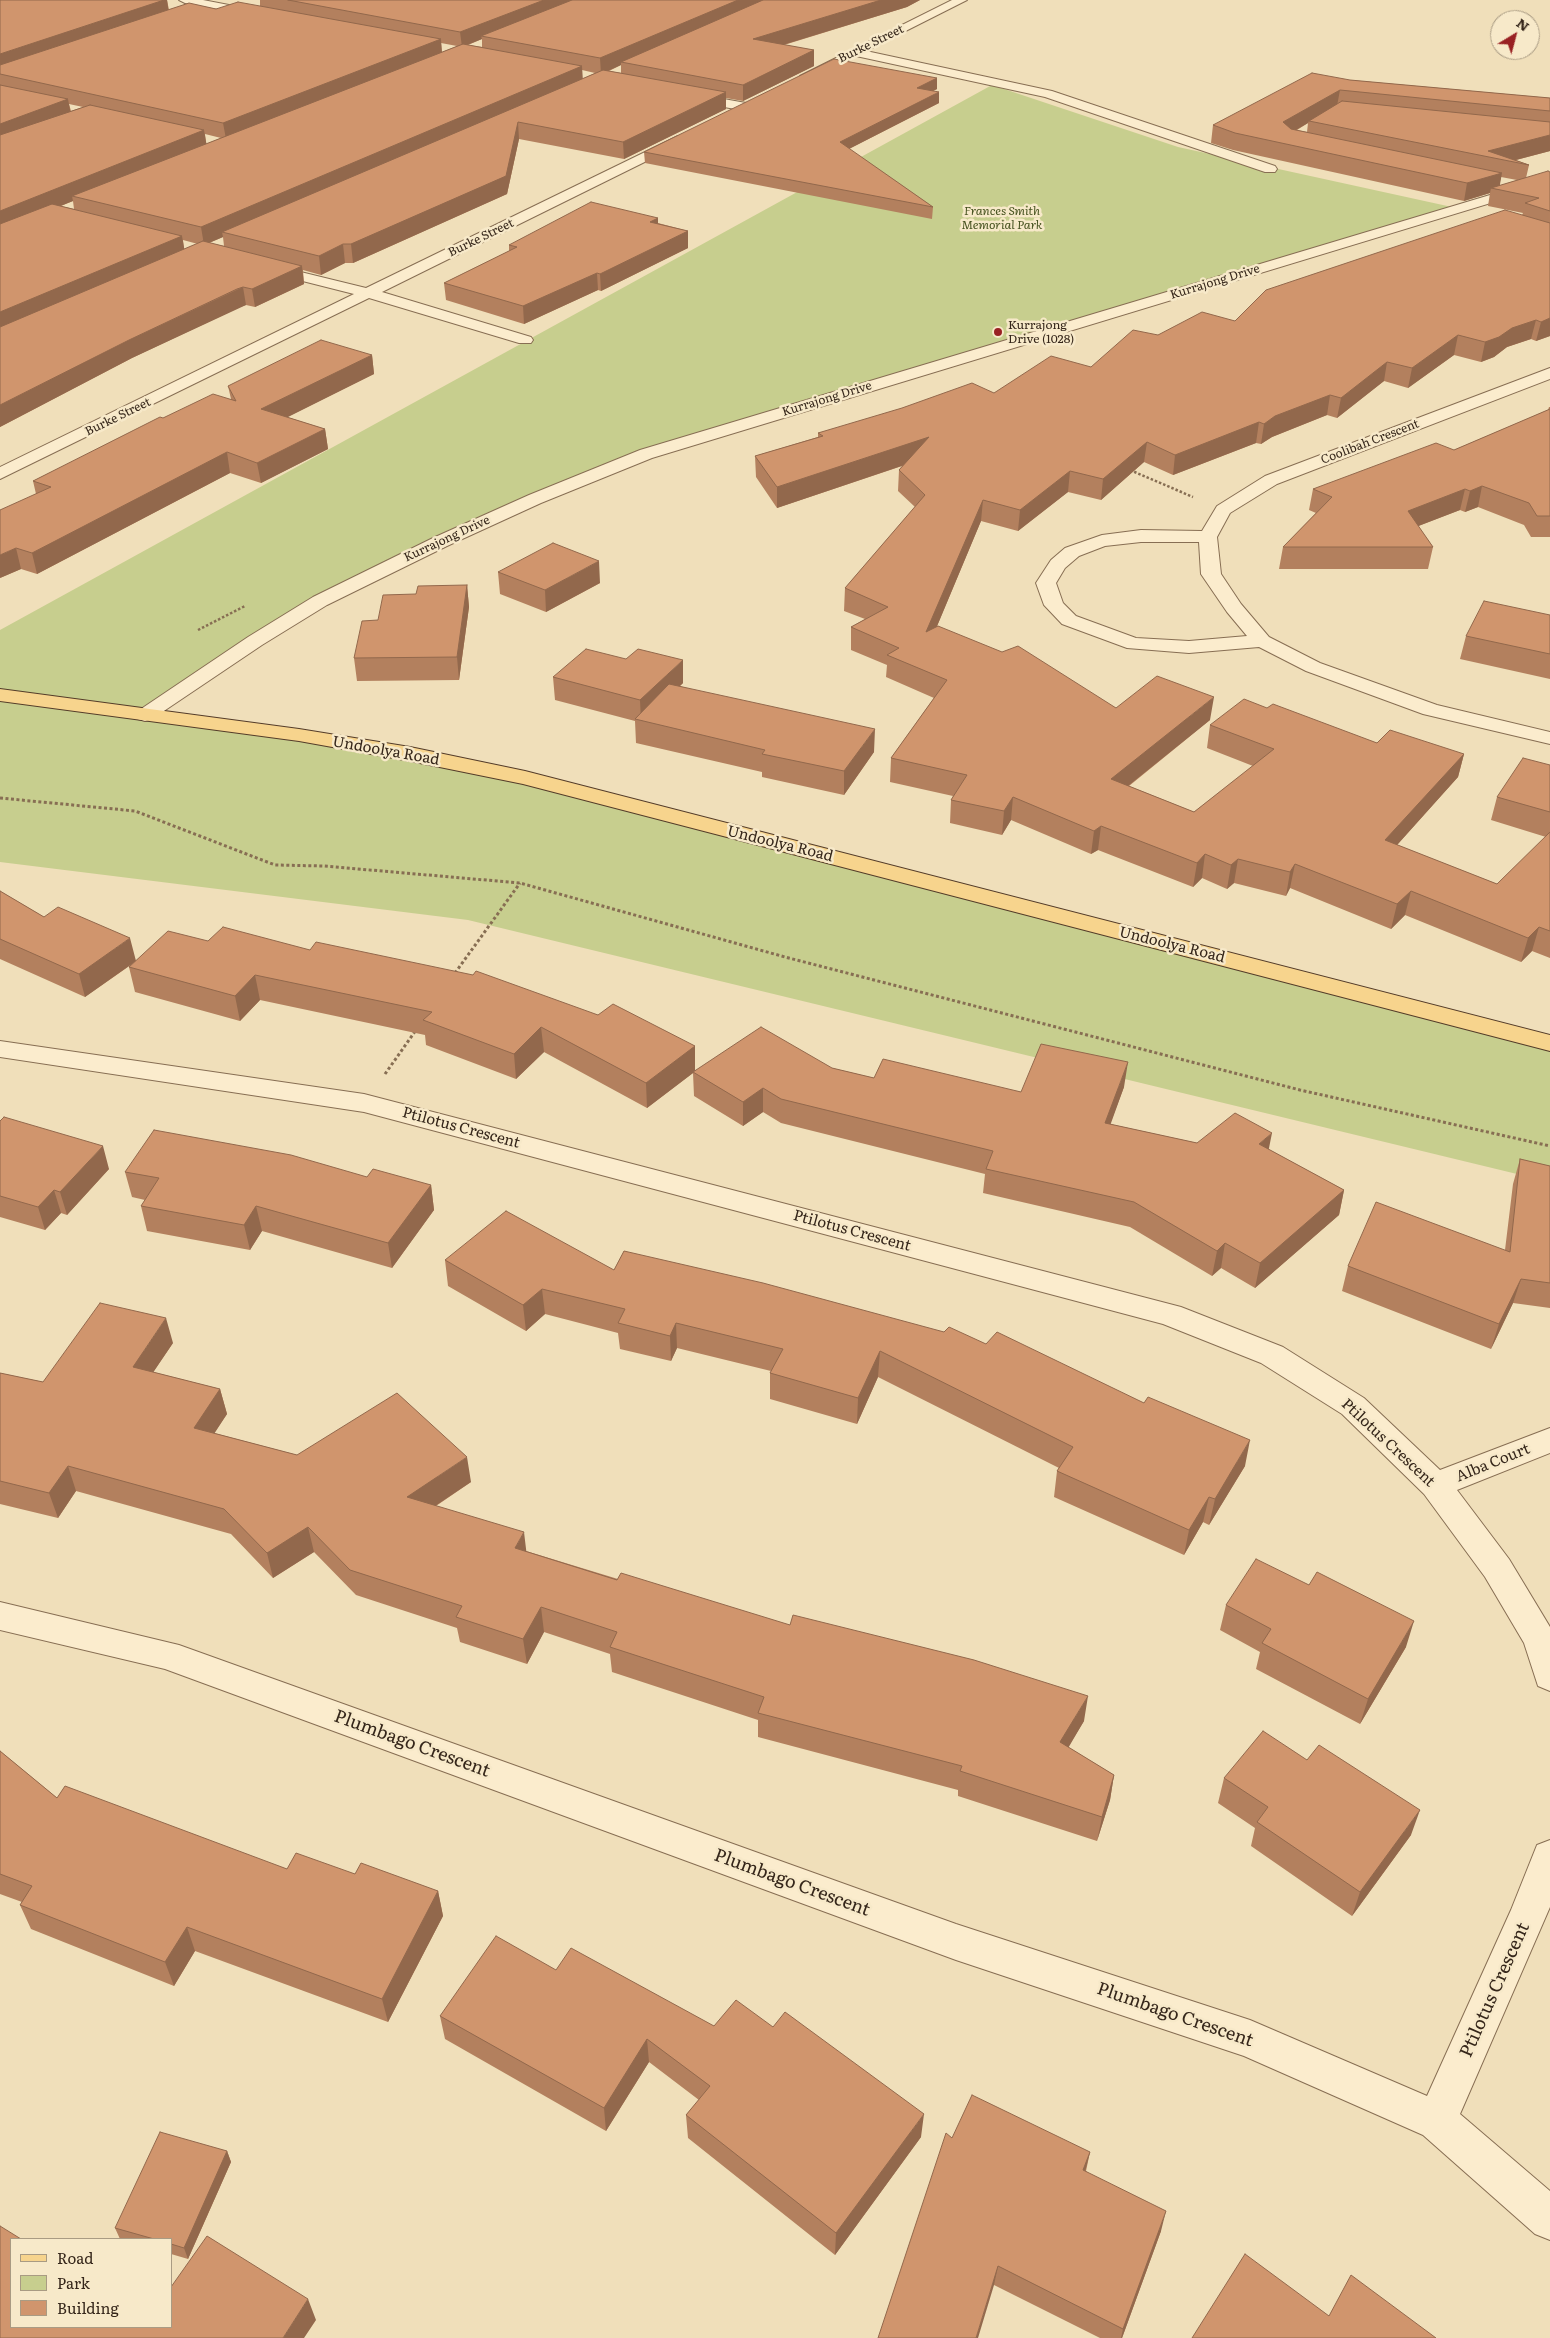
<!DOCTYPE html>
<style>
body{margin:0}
#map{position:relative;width:1550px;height:2338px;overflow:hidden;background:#f0dfba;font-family:Literata,serif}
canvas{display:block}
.legend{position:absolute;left:10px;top:2238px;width:162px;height:90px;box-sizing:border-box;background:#f7e9c9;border:1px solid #a99b83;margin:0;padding:6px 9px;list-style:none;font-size:15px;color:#35261a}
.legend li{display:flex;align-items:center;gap:10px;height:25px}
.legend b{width:25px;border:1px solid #a99b83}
.north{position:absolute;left:1490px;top:10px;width:50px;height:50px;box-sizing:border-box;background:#f7e9c9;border:1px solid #a99b83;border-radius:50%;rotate:37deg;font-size:14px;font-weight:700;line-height:20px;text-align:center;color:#35261a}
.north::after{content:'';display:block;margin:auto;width:18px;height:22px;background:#992123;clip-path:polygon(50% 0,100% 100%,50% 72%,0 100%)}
</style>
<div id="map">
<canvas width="1550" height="2338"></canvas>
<ul class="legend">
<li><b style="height:6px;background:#f7d48d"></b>Road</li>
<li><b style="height:14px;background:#c7ce8e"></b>Park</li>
<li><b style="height:14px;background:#d0956d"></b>Building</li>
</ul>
<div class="north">N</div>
</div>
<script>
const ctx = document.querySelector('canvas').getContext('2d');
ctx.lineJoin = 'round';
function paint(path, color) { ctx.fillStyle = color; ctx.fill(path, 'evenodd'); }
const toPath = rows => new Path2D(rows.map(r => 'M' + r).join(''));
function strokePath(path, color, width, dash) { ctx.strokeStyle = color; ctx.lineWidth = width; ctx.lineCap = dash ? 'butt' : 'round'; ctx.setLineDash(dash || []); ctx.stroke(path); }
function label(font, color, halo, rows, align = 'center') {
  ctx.font = font + ' Literata,serif'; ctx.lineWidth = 5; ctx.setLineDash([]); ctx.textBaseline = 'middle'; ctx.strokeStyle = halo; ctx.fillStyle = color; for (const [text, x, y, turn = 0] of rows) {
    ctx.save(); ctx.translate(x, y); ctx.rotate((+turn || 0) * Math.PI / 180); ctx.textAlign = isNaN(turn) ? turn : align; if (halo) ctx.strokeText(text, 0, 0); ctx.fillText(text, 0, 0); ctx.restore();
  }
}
paint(toPath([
 [992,85,1178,147,1461,209,646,454,320,601,146,715,525,778,1550,1043,1550,1182,468,920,0,862,0,630]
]), '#c7ce8e');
const minor = toPath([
 [179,0,203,0,260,11,266,14,260,17,185,3,179,0],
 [952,0,967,0,866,51,1052,91,1275,166,1277,169,1275,172,1265,172,1045,97,856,56,810,79,806,80,800,76,952,0],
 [690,93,746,103,752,107,746,111,686,100,684,97,686,94,690,93],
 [678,136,685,140,683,143,382,292,531,337,533,340,531,343,519,343,369,298,0,479,0,467,354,294,263,271,261,268,263,265,268,264,366,288,678,136],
 [1550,177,1550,185,652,458,541,503,447,546,327,605,262,645,152,719,145,721,138,719,134,715,138,711,248,637,313,597,433,538,529,495,640,450,1550,177],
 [1550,368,1550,379,1277,484,1230,513,1217,537,1221,574,1241,604,1269,637,1320,663,1437,705,1550,732,1550,744,1423,714,1306,671,1259,647,1189,653,1127,648,1062,624,1044,605,1036,583,1051,560,1065,548,1102,535,1141,530,1202,531,1217,506,1265,476,1550,368],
 [1141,542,1199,542,1201,574,1227,612,1247,636,1189,641,1136,638,1076,616,1063,603,1056,583,1065,568,1079,556,1105,546,1141,542],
 [0,1041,364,1094,1181,1307,1283,1347,1364,1398,1440,1470,1550,1428,1550,1453,1457,1490,1509,1559,1550,1627,1550,1691,1538,1686,1524,1643,1485,1577,1424,1494,1342,1414,1261,1363,1163,1324,364,1112,0,1057,0,1041],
 [0,1602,179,1645,956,1924,1250,2020,1427,2096,1511,1910,1537,1845,1550,1840,1550,1907,1460,2114,1550,2191,1550,2240,1535,2234,1423,2135,1244,2056,956,1960,165,1669,0,1630,0,1602]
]);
const major = toPath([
 [0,689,299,729,410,747,525,771,1550,1035,1550,1051,523,784,410,761,299,741,0,701,0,689]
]);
strokePath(minor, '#876e53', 2);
strokePath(major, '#543c29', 2);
strokePath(toPath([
 [1130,470,1193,497],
 [198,630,245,606]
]), '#876e53', 2.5, [2.5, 2]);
strokePath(toPath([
 [0,798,135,811,275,865,324,866,520,883,785,957,1300,1090,1550,1146],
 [455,973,520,883],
 [385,1074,416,1030]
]), '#876e53', 3, [3, 2.5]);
paint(minor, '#fbeccd');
paint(major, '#f7d48d');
paint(toPath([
 [0,0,167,0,169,10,216,9,260,6,260,0,920,0,907,7,784,45,814,50,814,66,743,101,726,98,726,109,624,159,519,139,507,194,353,263,345,263,321,275,303,270,304,284,255,307,246,305,240,307,132,358,0,427],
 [482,39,482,47,468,45],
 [441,43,457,46,442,52],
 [621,65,621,73,609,71],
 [582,70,595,73,582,79],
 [69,104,83,107,71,111],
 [205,134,221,138,206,144],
 [73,201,74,209,61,206,68,203],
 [223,237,224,246,209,243],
 [183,240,198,244,184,249],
 [937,78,937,89,933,91,939,103,849,149,933,207,932,219,645,163,644,152],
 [1350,80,1550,98,1550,151,1516,160,1529,165,1526,178,1550,172,1550,336,1536,341,1531,339,1507,347,1494,357,1481,362,1454,355,1408,388,1384,381,1337,418,1327,415,1272,437,1261,444,1256,443,1173,475,1144,462,1101,500,1068,492,1018,531,981,521,937,626,1116,708,1210,720,1129,786,1194,812,1253,766,1207,748,1210,725,1267,708,1377,743,1464,754,1458,777,1397,845,1497,884,1546,837,1491,820,1497,797,1550,765,1550,958,1532,951,1521,962,1405,915,1391,929,1290,888,1286,896,1234,883,1227,889,1202,878,1193,887,1098,850,1091,854,1011,820,1002,835,950,823,951,800,953,796,890,782,891,758,934,698,886,677,887,665,851,650,851,627,865,619,844,611,845,588,915,507,898,491,899,470,902,466,777,508,756,477,755,456,818,437,818,433,994,393,1091,367,1158,335,1235,321,1522,215,1523,213,1488,206,1490,193,1464,201,1233,150,1211,143,1213,125],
 [1308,123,1307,132,1297,130],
 [1501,177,1517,180,1499,186],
 [658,218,658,223,688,231,688,248,601,291,598,290,524,324,446,300,444,283,509,251,509,245],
 [372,355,374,374,287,417,325,429,328,449,261,483,230,473,37,574,21,569,0,578,36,494,33,481,163,418,231,399,228,386],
 [1549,407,1550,407,1550,537,1531,537,1524,525,1478,507,1465,512,1460,510,1418,526,1433,547,1428,569,1279,569,1283,547,1316,513,1309,510,1313,489,1454,450,1548,410],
 [498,572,600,583,546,612,500,594],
 [467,585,469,607,459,680,357,681,354,658,378,620,416,594],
 [1550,615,1550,679,1460,659,1466,636],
 [626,659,683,683,680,686,874,752,844,795,762,777,762,772,636,743,635,721,555,700,553,677],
 [0,891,44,917,136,961,208,941,310,950,598,1015,695,1046,695,1070,832,1068,874,1078,1021,1092,1124,1087,1110,1124,1197,1143,1268,1149,1344,1190,1339,1215,1255,1288,1221,1268,1212,1276,1130,1227,983,1193,985,1174,781,1123,763,1112,743,1126,694,1096,693,1073,647,1108,544,1052,516,1079,426,1045,425,1035,260,1000,240,1021,135,992,129,967,135,962,85,997,0,959],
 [0,1121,109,1169,67,1215,61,1213,45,1230,0,1217],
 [1520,1159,1550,1166,1550,1308,1513,1303,1491,1349,1342,1291,1348,1266,1505,1250,1513,1184],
 [125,1172,367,1177,431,1185,434,1210,392,1268,262,1231,250,1250,147,1231,141,1206,145,1200,132,1197],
 [624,1251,1245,1466,1209,1525,1203,1522,1184,1555,1054,1497,1057,1471,1059,1468,878,1377,857,1424,770,1399,770,1373,771,1371,677,1348,671,1361,620,1349,618,1333,545,1314,526,1331,448,1286,445,1260,614,1270],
 [173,1343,153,1372,220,1389,227,1414,214,1433,297,1455,471,1482,436,1506,526,1551,1084,1721,1068,1747,1114,1775,1110,1800,1097,1841,958,1796,958,1790,758,1737,758,1720,612,1672,610,1654,544,1632,527,1664,460,1642,457,1628,356,1595,314,1552,273,1578,231,1534,76,1491,58,1518,0,1504,0,1373,43,1382],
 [1226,1605,1406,1647,1360,1724,1256,1669,1260,1652,1220,1630],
 [0,1751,57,1798,287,1869,355,1874,438,1891,443,1916,388,2022,195,1951,174,1986,31,1929,20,1905,22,1902,0,1894],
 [1224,1778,1411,1835,1352,1916,1251,1846,1255,1828,1218,1803],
 [556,1970,714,2026,921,2137,835,2255,688,2138,686,2115,699,2100,649,2062,606,2131,445,2039,440,2016],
 [952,2138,1090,2152,1086,2171,1161,2231,1122,2338,1100,2338,994,2285],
 [227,2151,231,2162,188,2259,171,2254,171,2239,120,2239,115,2228]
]), '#b3805e');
paint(toPath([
 [164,0,167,0,169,14,0,70,0,54],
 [544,0,583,0,481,36,482,39,462,47,460,32],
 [738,0,772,0,621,62,621,65,601,74,600,58],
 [881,0,920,0,907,7,753,54,753,39],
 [441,39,442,55,226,139,223,123],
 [814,50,814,66,743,101,743,85],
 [582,66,583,82,222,232,223,237,204,245,201,227],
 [937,78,937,89,916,99,917,88],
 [1340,90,1337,106,1309,121,1308,123,1280,139,1283,122],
 [726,92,726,109,624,159,623,142],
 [939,92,939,103,839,154,840,142],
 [68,99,71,115,0,142,0,124],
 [518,122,519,139,507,194,353,263,351,244],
 [204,130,207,147,72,196,73,201,0,230,0,211],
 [1550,135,1550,151,1512,161,1488,151],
 [1502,173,1499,190,1491,188,1490,193,1464,201,1467,183],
 [658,218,658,235,650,222],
 [688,231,688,248,601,291,600,274],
 [182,236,185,253,0,333,0,312],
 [343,244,345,263,321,275,319,256],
 [302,266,304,284,255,307,252,289],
 [597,273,598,290,524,324,523,306],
 [243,287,246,305,132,358,0,427,0,405,129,340],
 [1550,318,1550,336,1536,341,1541,322],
 [1536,320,1531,339,1507,347,1494,357,1481,362,1485,342,1512,328],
 [1458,335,1454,355,1408,388,1412,368],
 [372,355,374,374,264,429,261,409],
 [1387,362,1384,381,1337,418,1341,398],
 [1330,395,1327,415,1272,437,1261,444,1264,424,1275,416],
 [1259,422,1256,443,1173,475,1175,455],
 [325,429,328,449,261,483,257,463],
 [929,437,928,457,777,508,777,487],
 [1147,442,1144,462,1101,500,1103,479],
 [227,452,230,473,37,574,32,553],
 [1070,471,1068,492,1018,531,1020,510],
 [1482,486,1478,507,1465,512,1470,491],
 [1465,489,1460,510,1403,532,1408,511],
 [983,500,981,521,925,655,926,632],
 [16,548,21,569,0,578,0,555],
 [599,561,600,583,546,612,545,590],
 [467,585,469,607,459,680,457,657],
 [683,660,683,683,643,721,641,721,640,700],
 [1214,697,1210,720,1108,802,1111,779],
 [875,729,874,752,844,795,844,771],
 [1464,754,1458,777,1380,864,1385,840],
 [1013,797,1011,820,1002,835,1004,811],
 [1101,826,1098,850,1091,854,1094,831],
 [1205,854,1202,878,1193,887,1197,863],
 [1238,859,1234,883,1227,889,1231,865],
 [1295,864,1290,888,1286,896,1290,872],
 [1411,891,1405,915,1391,929,1397,904],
 [1539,927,1532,951,1521,962,1528,938],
 [130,938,136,961,85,997,79,974],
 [255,975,260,1000,240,1021,235,996],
 [541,1027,544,1052,516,1079,514,1054],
 [695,1046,695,1071,693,1072,693,1073,647,1108,646,1083],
 [1128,1062,1124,1087,1102,1148,1105,1123],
 [763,1088,763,1112,743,1126,743,1102],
 [1272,1133,1267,1158,1259,1144],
 [103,1146,109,1169,67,1215,60,1192],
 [431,1185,434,1210,392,1268,388,1243],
 [54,1190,61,1213,45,1230,38,1207],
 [1344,1190,1339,1215,1255,1288,1260,1263],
 [256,1206,262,1231,250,1250,244,1225],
 [1225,1243,1221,1268,1212,1276,1217,1251],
 [1521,1279,1513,1303,1491,1349,1499,1324],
 [542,1289,545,1314,526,1331,523,1305],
 [166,1318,173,1343,140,1392,133,1367],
 [676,1323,677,1348,671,1361,670,1336],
 [880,1351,878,1377,857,1424,858,1398],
 [220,1389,227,1414,201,1454,194,1428],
 [1250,1440,1245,1466,1209,1525,1215,1499],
 [467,1457,471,1482,411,1522,407,1497],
 [68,1466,76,1491,58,1518,49,1493],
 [1209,1497,1203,1522,1184,1555,1189,1530],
 [308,1527,314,1552,273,1578,267,1553],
 [524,1532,527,1557,515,1548],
 [541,1607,544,1632,527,1664,523,1639],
 [1414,1621,1406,1647,1360,1724,1368,1699],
 [1088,1696,1084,1721,1057,1767,1060,1742],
 [1114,1775,1110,1800,1097,1841,1102,1817],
 [1420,1810,1411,1835,1352,1916,1360,1892],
 [438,1891,443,1916,388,2022,382,1999],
 [187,1927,195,1951,174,1986,165,1962],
 [647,2039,649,2062,606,2131,604,2108],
 [924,2114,921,2137,835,2255,836,2233],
 [227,2151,231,2162,188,2259,184,2248],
 [1090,2152,1085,2172,1083,2170],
 [1166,2211,1161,2231,1122,2338,1121,2338,1123,2329],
 [998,2266,994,2285,978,2338,976,2338],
 [308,2299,316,2320,304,2338,283,2338]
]), '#92684c');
const building = toPath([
 [0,0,164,0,0,54,0,0],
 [288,0,544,0,460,32,288,0],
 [572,0,738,0,600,58,481,36,572,0],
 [763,0,881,0,753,39,814,50,743,85,621,62,763,0],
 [238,2,441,39,223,123,0,74,0,65,189,3,216,9,238,2],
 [463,44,582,66,201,227,72,196,463,44],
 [834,59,937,78,917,88,939,92,840,142,933,207,644,152,834,59],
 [603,70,726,92,623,142,518,122,506,176,351,244,343,244,319,256,222,232,603,70],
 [1312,73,1350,80,1550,98,1550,111,1340,90,1283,122,1291,129,1502,173,1467,183,1235,133,1213,125,1312,73],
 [0,85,68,99,0,124,0,85],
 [1342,101,1550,122,1550,135,1488,151,1529,165,1309,121,1342,101],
 [90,105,204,130,0,211,0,135,90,105],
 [1548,171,1550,172,1550,211,1525,203,1539,198,1491,188,1548,171],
 [591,202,658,218,650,222,688,231,600,274,597,273,523,306,444,283,517,247,509,245,591,202],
 [52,204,182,236,0,312,0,224,52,204],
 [1505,210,1550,223,1550,318,1541,322,1536,320,1512,328,1499,337,1485,342,1458,335,1412,368,1387,362,1341,398,1330,395,1275,416,1264,424,1259,422,1175,455,1147,442,1103,479,1070,471,1020,510,983,500,926,632,938,626,1002,652,1018,646,1116,708,1157,676,1214,697,1111,779,1194,812,1274,749,1210,725,1244,699,1267,708,1273,704,1377,743,1390,730,1464,754,1385,840,1497,884,1550,832,1550,931,1539,927,1528,938,1411,891,1397,904,1295,864,1290,872,1238,859,1231,865,1205,854,1197,863,1101,826,1094,831,1013,797,1004,811,951,800,967,775,891,758,947,680,887,655,899,648,851,627,888,607,845,588,925,495,899,470,929,437,777,487,755,456,823,436,818,433,902,408,972,383,994,393,1051,356,1091,367,1133,330,1158,335,1202,312,1235,321,1266,290,1505,210],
 [203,241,302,266,252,289,243,287,237,289,129,340,0,405,0,327,203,241],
 [321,340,372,355,261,409,325,429,257,463,227,452,32,553,16,548,0,555,0,510,51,487,33,481,160,417,163,418,213,394,236,401,228,386,321,340],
 [1550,409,1550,516,1537,516,1529,503,1482,486,1470,491,1465,489,1408,511,1433,547,1283,547,1332,497,1313,489,1436,443,1454,450,1550,409],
 [553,543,599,561,545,590,498,572,553,543],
 [467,585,457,657,354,658,362,621,378,620,383,595,416,594,418,586,467,585],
 [1484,601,1550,615,1550,654,1466,636,1484,601],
 [586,649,626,659,638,649,683,660,640,700,553,677,586,649],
 [669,684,875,729,844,771,762,754,765,750,635,719,669,684],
 [1523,758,1550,765,1550,812,1497,797,1523,758],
 [0,891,44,917,58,907,130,938,79,974,0,939,0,891],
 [223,927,310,950,316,942,473,975,476,971,598,1015,613,1004,695,1046,646,1083,541,1027,514,1054,423,1020,432,1012,255,975,235,996,129,967,168,931,208,941,223,927],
 [761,1027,832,1068,874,1078,883,1059,1021,1092,1041,1044,1128,1062,1105,1123,1197,1143,1235,1113,1272,1133,1259,1144,1344,1190,1260,1263,1225,1243,1217,1251,1134,1202,986,1169,993,1151,781,1099,763,1088,743,1102,693,1072,761,1027],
 [4,1117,103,1146,60,1192,54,1190,38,1207,0,1196,0,1121,4,1117],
 [154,1130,291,1155,367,1177,373,1169,431,1185,388,1243,256,1206,244,1225,141,1206,159,1178,125,1172,154,1130],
 [1520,1159,1550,1166,1550,1283,1521,1279,1499,1324,1348,1266,1376,1202,1510,1252,1520,1159],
 [506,1211,614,1270,624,1251,763,1283,944,1332,949,1327,986,1344,997,1332,1144,1403,1148,1397,1250,1440,1215,1499,1209,1497,1189,1530,1057,1471,1073,1447,880,1351,858,1398,770,1373,783,1349,676,1323,670,1336,618,1323,625,1309,542,1289,523,1305,445,1260,506,1211],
 [100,1303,166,1318,133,1367,220,1389,194,1428,297,1455,397,1393,467,1457,407,1497,524,1532,515,1548,617,1580,621,1573,790,1625,793,1615,974,1660,1088,1696,1060,1742,1114,1775,1102,1817,960,1771,962,1766,758,1713,764,1697,610,1647,617,1632,541,1607,523,1639,456,1617,462,1606,350,1570,308,1527,267,1553,224,1509,68,1466,49,1493,0,1481,0,1373,43,1382,100,1303],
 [1256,1559,1309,1585,1317,1572,1414,1621,1368,1699,1262,1643,1271,1629,1226,1605,1256,1559],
 [1263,1731,1307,1760,1319,1745,1420,1810,1360,1892,1257,1822,1268,1807,1224,1778,1263,1731],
 [0,1751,57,1798,65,1786,287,1869,296,1853,355,1874,361,1863,438,1891,382,1999,187,1927,165,1962,20,1905,32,1886,0,1874,0,1751],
 [496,1936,556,1970,571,1948,714,2026,736,2000,773,2027,785,2012,924,2114,836,2233,686,2115,710,2086,647,2039,604,2108,440,2016,496,1936],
 [972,2095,1090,2152,1083,2170,1166,2211,1123,2329,998,2266,976,2338,878,2338,946,2133,952,2138,972,2095],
 [160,2132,227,2151,184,2248,171,2244,171,2239,154,2239,115,2228,160,2132],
 [0,2226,21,2239,11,2239,11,2327,171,2327,171,2287,207,2236,308,2299,283,2338,0,2338,0,2226],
 [1245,2254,1329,2316,1351,2275,1436,2338,1192,2338,1245,2254]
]);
paint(building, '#d0956d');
strokePath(building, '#92684c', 1);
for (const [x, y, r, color] of [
 [998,332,5,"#992123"]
]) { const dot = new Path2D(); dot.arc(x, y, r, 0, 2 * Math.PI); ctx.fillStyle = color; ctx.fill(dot); strokePath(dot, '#f7e9c9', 2); }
label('12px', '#35261a', '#f7e9c9', [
 ["Burke Street",871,44,-26],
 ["Burke Street",481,238,-26],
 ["Kurrajong Drive",1215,282,-17],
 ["Kurrajong Drive",827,399,-17],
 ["Burke Street",118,417,-26],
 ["Coolibah Crescent",1370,442,-21],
 ["Kurrajong Drive",447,539,-25]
]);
label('italic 12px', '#46521f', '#f7e9c9', [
 ["Frances Smith",1002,211],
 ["Memorial Park",1002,225]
]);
label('12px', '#35261a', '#f7e9c9', [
 ["Kurrajong",1008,325],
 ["Drive (1028)",1008,339]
], 'left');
label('15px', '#35261a', '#f7e9c9', [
 ["Undoolya Road",386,751,10],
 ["Undoolya Road",780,844,14],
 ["Undoolya Road",1172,945,14],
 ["Ptilotus Crescent",461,1128,15],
 ["Ptilotus Crescent",852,1231,15],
 ["Ptilotus Crescent",1388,1443,43],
 ["Alba Court",1493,1463,-22]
]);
label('18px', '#35261a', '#f7e9c9', [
 ["Plumbago Crescent",412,1744,20],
 ["Plumbago Crescent",792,1883,20],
 ["Ptilotus Crescent",1495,1990,-66],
 ["Plumbago Crescent",1175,2015,19]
]);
</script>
